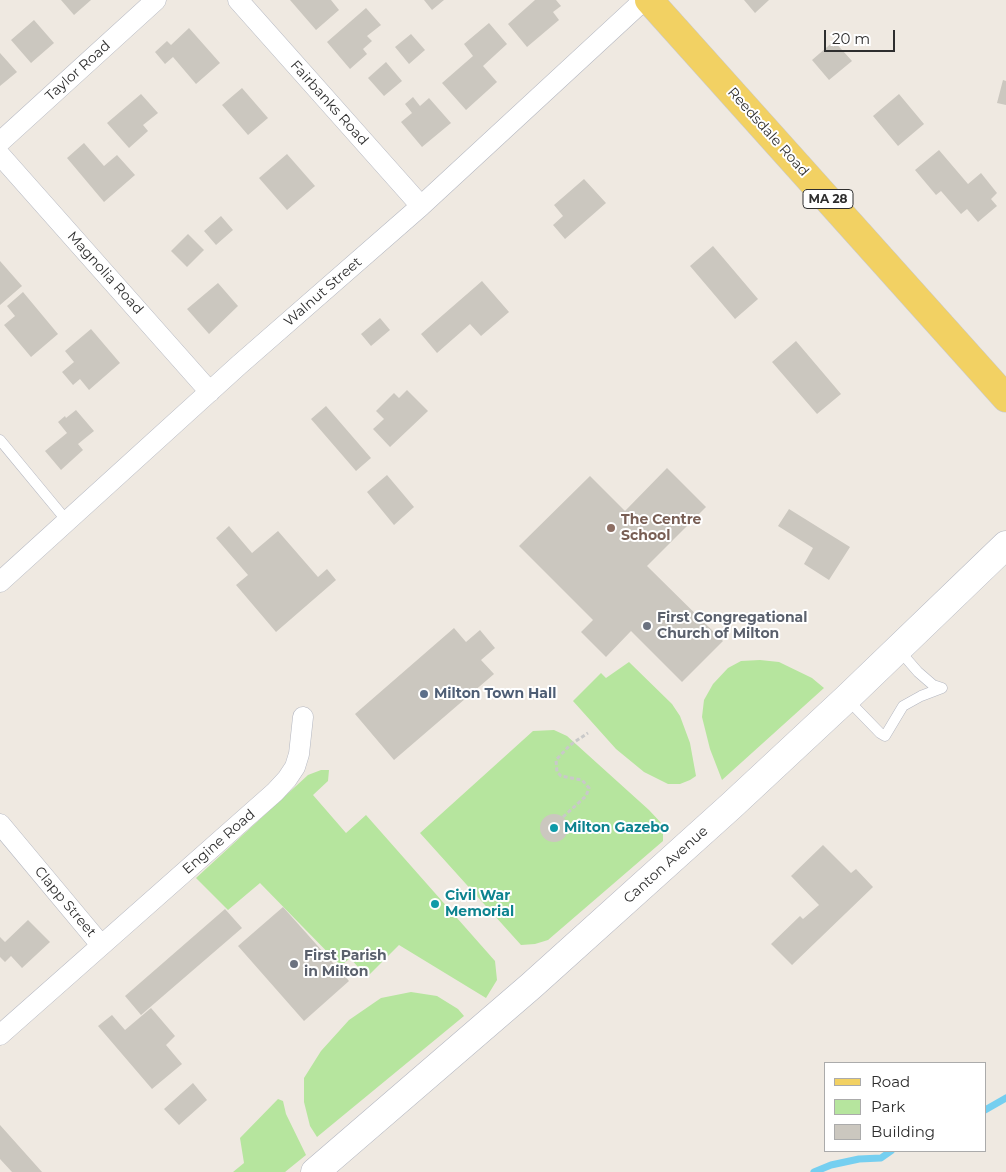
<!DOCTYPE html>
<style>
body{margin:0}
#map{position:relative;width:1006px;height:1172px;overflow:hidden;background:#efe9e1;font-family:Montserrat,sans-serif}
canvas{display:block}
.legend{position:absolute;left:824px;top:1062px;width:162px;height:90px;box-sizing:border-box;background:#fff;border:1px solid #ababab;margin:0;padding:6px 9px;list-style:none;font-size:15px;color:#2e2e2e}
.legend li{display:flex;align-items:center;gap:10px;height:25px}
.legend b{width:25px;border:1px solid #ababab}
.scale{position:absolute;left:824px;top:30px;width:71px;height:22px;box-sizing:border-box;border:2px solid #2e2e2e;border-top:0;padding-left:6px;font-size:15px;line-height:18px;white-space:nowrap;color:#2e2e2e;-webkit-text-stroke:4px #fff;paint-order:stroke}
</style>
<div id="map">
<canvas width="1006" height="1172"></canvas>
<ul class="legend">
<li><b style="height:6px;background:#f2d163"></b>Road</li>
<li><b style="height:14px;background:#b6e59e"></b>Park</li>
<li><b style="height:14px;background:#cbc7bf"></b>Building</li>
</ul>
<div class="scale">20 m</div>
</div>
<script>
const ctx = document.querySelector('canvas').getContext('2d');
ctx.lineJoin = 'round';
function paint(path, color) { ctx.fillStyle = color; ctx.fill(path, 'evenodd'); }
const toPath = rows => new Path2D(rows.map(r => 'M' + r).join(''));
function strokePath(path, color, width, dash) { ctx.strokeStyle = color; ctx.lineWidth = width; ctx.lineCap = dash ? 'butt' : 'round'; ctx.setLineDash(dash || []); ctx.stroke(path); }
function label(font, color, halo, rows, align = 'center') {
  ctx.font = font + ' Montserrat,sans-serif'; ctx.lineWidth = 4; ctx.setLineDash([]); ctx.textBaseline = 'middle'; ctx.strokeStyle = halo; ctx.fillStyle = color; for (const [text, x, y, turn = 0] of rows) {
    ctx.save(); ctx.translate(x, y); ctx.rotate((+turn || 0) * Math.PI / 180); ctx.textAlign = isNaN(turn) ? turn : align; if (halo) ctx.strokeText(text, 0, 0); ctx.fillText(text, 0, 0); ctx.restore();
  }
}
paint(toPath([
 [760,660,779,662,812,678,824,688,722,780,710,749,702,717,704,700,713,684,728,668,741,661],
 [629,662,672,704,680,716,690,743,696,776,690,780,680,784,668,784,644,772,616,749,573,701,601,673,606,678],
 [554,730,567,736,649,810,663,825,663,841,548,940,535,944,521,945,420,833,533,731],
 [321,770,329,770,328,781,313,795,346,833,366,815,495,961,497,980,486,998,399,945,367,977,350,958,341,966,260,883,228,910,196,878,308,775],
 [411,992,437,996,458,1009,464,1016,317,1137,310,1126,304,1102,304,1078,321,1051,349,1020,381,998],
 [278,1099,283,1101,286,1114,306,1155,285,1172,233,1172,244,1163,240,1138]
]), '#b6e59e');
strokePath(toPath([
 [985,1110,1006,1098],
 [814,1172,831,1165,859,1159,881,1158,891,1151]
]), '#75cff0', 7);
paint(toPath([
 [61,0,91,0,74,15],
 [290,0,331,0,339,10,316,30],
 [424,0,444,0,432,10],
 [535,0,556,0,561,6,553,12,559,20,527,47,508,24],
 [744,0,769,0,755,13],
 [366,8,381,25,367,36,372,41,363,49,367,54,350,69,327,42],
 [34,20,54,43,31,63,11,40],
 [489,23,507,44,483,66,497,82,466,110,442,83,473,56,464,44],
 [189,28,220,63,196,84,173,57,165,64,155,52,167,41,171,45],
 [411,34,425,50,409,64,395,47],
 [834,41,852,61,829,80,812,60],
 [0,53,17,72,0,86],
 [386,62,402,81,384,96,368,78],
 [1003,80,1006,81,1006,105,997,103],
 [242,88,268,118,248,135,222,105],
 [141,94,158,113,143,125,148,131,129,148,107,123],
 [899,94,924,124,898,146,873,116],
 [413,97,420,106,429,98,451,123,422,147,401,122,412,113,405,104],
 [84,143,104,166,117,155,135,175,104,202,67,158],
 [939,150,968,184,981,173,997,193,991,199,997,206,978,222,967,209,961,214,941,191,936,195,915,170],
 [287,154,315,186,287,210,259,178],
 [584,179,606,203,565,239,553,225,563,216,554,205],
 [221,216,233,230,216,245,204,231],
 [188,234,204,250,187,267,171,251],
 [713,246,758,299,735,319,690,266],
 [0,261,22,286,0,305],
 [482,281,509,312,481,336,470,324,437,353,421,334],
 [218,283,238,306,209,334,187,309],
 [23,292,58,334,31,357,4,325,15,316,7,306],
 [380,318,390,330,371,346,361,334],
 [91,329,120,363,89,390,80,379,73,385,62,372,74,362,65,351],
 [796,341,841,394,817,414,772,362],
 [407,390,428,411,390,447,373,429,384,419,376,411,394,393,399,398],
 [326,406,371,458,356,471,311,419],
 [76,410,94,431,78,444,83,450,61,470,45,451,67,433,58,422,65,416,66,418],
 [667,468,706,507,647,566,723,641,682,682,631,631,606,657,581,632,593,620,519,546,590,476,625,511],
 [387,475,414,507,394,525,367,492],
 [789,509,850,547,829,580,804,564,813,548,778,526],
 [229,526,252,553,278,531,318,577,327,569,336,580,276,632,236,585,248,575,216,538],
 [454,628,466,642,480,630,495,648,481,660,494,674,394,760,355,714],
 '540 828a14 14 0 1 1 28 0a14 14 0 1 1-28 0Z',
 [823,845,851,873,856,869,873,887,792,965,771,944,800,916,803,919,819,905,791,876],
 [283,907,349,981,304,1021,238,946],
 [225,909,242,928,141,1015,125,996],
 [28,920,50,942,22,968,11,956,5,962,0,957,0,937,5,942],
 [151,1008,175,1036,166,1045,182,1064,152,1089,98,1026,112,1015,125,1030],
 [193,1083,207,1100,179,1125,164,1109],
 [0,1125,42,1172,12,1172,0,1159]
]), '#cbc7bf');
const service = toPath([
 [0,440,67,521],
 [898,649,918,672,933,685,942,688],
 [847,699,880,733,885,736,903,706,921,696,942,688]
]);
const minor = toPath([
 [238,0,421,206],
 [0,142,156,0],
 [0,155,210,392],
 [0,582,239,365,421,206,644,0],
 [0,824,101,945],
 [0,1035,275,792,287,779,295,767,299,754,303,717]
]);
const secondary = toPath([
 [315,1172,531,986,731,806,847,698,1006,545]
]);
const primary = toPath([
 [649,0,1006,398]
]);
strokePath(service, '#b4b7c1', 11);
strokePath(minor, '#b4b7c1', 21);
strokePath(secondary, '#b4b7c1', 29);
strokePath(primary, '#c9c9c9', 29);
strokePath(toPath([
 [563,817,586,796,589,788,582,780,561,776,557,772,556,760,570,745,588,733]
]), '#c9c9c9', 3, [4, 2.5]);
strokePath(service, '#fff', 10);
strokePath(minor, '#fff', 20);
strokePath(secondary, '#fff', 28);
strokePath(primary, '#f2d163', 28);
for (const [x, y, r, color] of [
 [611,528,5,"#8d6e63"],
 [647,626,5,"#6b7280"],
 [424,694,5,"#5c6f8a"],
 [554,828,5,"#0f9aa8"],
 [435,904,5,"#0f9aa8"],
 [294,964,5,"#6b7280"]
]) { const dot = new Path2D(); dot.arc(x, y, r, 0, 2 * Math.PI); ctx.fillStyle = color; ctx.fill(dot); strokePath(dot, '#fff', 2); }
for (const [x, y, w] of [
 [828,199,50]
]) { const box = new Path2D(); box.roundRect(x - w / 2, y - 9.5, w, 19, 4); ctx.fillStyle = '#fff'; ctx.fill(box); strokePath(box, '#2e2e2e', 1); }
label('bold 12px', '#2e2e2e', null, [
 ["MA 28",828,199]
]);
label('14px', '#2e2e2e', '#fff', [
 ["Taylor Road",78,71,-42],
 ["Fairbanks Road",329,103,48],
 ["Reedsdale Road",768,132,48],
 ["Magnolia Road",105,273,48],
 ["Walnut Street",323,292,-41],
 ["Engine Road",219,842,-41],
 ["Canton Avenue",666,865,-42],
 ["Clapp Street",65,902,50]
]);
label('bold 14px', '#785e54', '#fff', [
 ["The Centre",621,520],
 ["School",621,536]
], 'left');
label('bold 14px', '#5b616d', '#fff', [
 ["First Congregational",657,618],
 ["Church of Milton",657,634],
 ["First Parish",304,956],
 ["in Milton",304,972]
], 'left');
label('bold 14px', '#4e5e75', '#fff', [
 ["Milton Town Hall",434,694]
], 'left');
label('bold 14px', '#0d838f', '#fff', [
 ["Milton Gazebo",564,828],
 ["Civil War",445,896],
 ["Memorial",445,912]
], 'left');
</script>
